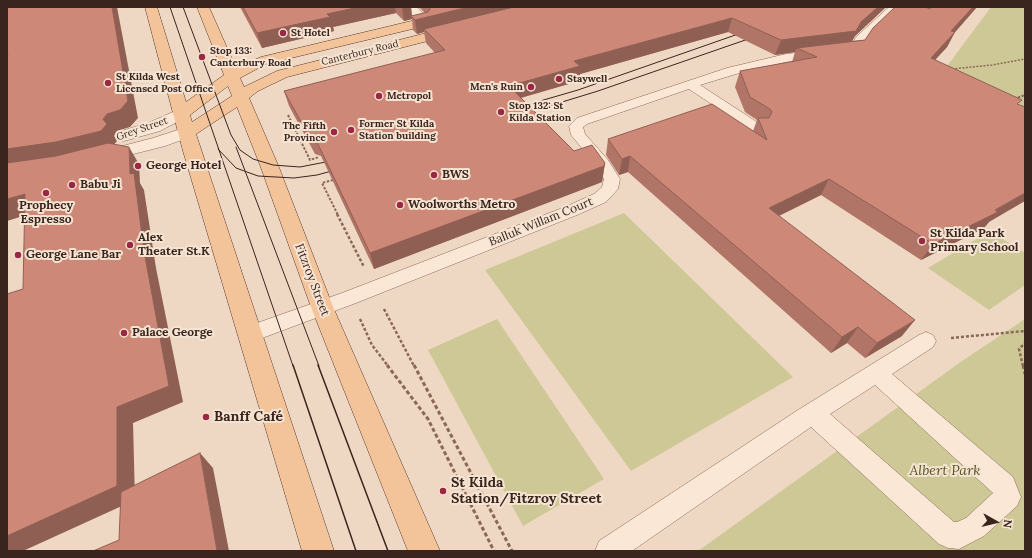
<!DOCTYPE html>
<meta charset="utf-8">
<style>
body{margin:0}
#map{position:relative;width:1032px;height:558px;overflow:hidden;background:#efd8c3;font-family:Lora,serif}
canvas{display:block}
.frame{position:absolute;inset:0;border:8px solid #39251e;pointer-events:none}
.north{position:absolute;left:976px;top:502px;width:40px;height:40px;-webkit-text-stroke:3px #f6e4d3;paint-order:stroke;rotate:98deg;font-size:11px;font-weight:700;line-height:16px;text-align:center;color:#39251e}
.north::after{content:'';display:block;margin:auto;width:14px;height:18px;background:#39251e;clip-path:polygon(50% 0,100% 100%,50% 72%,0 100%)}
</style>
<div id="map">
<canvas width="1032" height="558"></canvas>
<div class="frame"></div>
<div class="north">N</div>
</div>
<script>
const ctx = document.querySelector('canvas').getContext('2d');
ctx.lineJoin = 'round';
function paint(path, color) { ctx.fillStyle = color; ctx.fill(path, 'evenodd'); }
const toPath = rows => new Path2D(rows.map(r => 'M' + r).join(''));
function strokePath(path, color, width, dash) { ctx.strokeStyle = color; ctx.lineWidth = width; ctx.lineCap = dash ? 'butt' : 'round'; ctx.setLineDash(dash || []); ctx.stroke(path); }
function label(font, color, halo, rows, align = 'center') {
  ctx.font = font + ' Lora,serif'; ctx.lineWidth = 4; ctx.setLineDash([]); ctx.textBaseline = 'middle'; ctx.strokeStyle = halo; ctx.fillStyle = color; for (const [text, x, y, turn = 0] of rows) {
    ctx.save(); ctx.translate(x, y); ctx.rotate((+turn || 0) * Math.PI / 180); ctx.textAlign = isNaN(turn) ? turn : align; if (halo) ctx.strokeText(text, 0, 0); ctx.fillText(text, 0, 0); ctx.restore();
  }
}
paint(toPath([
 [991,7,1025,7,1025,118,939,77],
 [624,213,793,377,631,471,485,270],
 [990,231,1025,253,1025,285,989,310,928,268],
 [497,319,604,479,523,526,428,350],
 [1025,319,1025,551,698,551,962,361]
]), '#cec896');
const service = toPath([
 [889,7,900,7,865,42,858,53,786,62,736,74,700,85,763,126,765,129,763,132,758,133,753,132,689,89,587,124,583,127,585,134,608,160,620,179,618,189,606,202,577,215,356,303,257,340,250,342,243,340,240,334,243,328,342,293,565,207,594,194,602,187,604,179,596,165,571,135,569,126,577,118,727,68,786,54,850,47,856,37,889,7],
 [926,332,933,335,936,341,933,347,892,374,1013,477,1021,497,1017,506,984,536,959,549,948,548,939,544,811,427,632,551,595,551,599,541,798,410,919,335,926,332],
 [875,385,993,493,966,518,957,522,954,522,830,414,875,385]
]);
const minor = toPath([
 [404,7,417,7,431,22,429,25,419,25,404,7]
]);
const tertiary = toPath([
 [182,108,188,110,190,113,188,116,160,131,124,141,118,140,115,136,118,132,148,123,182,108],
 [187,127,193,128,195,132,193,136,165,146,102,162,96,161,93,157,96,153,153,138,187,127]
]);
const primary = toPath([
 [145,7,157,7,186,102,224,75,197,7,209,7,236,68,261,57,424,18,429,19,431,22,429,25,266,64,240,78,244,87,277,71,454,26,459,27,461,30,459,33,287,77,258,91,249,98,278,165,333,307,440,551,408,551,311,307,260,165,237,107,196,134,334,551,302,551,183,151,145,7],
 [228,86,232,96,192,122,190,115,228,86]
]);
strokePath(service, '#8a6859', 1);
strokePath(minor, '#8a6859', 1);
strokePath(tertiary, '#8a6859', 1);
strokePath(primary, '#57382e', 1);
strokePath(toPath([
 [952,69,992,65,1025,59]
]), '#8a6859', 1.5, [2, 1.5]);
strokePath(toPath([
 [1014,99,1025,95],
 [288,115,310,160,319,157],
 [333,180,322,183,338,215]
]), '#8a6859', 2, [2.5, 1.5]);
strokePath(toPath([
 [337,214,364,267],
 [384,309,414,366],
 [360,319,372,345,388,366],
 [951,338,1025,331],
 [1023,366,1019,349,1025,343]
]), '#8a6859', 2.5, [3, 2]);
strokePath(toPath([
 [387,365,428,419,494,551],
 [414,365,512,551],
 [1023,365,1025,374]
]), '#8a6859', 3, [4, 2.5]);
paint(service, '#fae7d6');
paint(minor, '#fae7d6');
paint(tertiary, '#fae7d6');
paint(primary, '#f3c39a');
strokePath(toPath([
 [170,7,293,366],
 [183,7,231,135,240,150,253,159,273,165,300,167,336,160],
 [516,108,578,90,744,32],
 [523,114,598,91,754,37],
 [236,147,319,366],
 [218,149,236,168,258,176,294,178,317,175,339,169]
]), '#39251e', 1);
strokePath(toPath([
 [293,365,356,551],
 [318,365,388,551]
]), '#39251e', 1.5);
paint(toPath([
 [240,7,411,7,412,16,425,13,419,7,886,7,885,8,855,36,852,41,865,40,930,9,977,7,955,32,947,47,935,60,1019,105,989,222,984,228,921,260,821,195,779,216,902,336,865,358,847,343,831,353,628,172,619,175,606,155,608,139,753,131,757,120,745,112,735,87,740,71,792,62,795,52,775,55,728,32,580,74,579,81,521,98,574,151,605,163,602,182,374,269,321,156,315,154,289,106,284,91,435,53,426,43,424,32,417,34,413,30,412,19,404,21,396,13,333,27,334,31,262,48]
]), '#b17567');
paint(toPath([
 [112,7,117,7,138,118,130,127,117,131,114,136,117,141,111,148,7,168,7,149,103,119,107,114],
 [359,7,395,7,396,13,333,27,334,31,262,48,257,33,327,14],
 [402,7,411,7,412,17,411,16,412,19,404,21],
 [469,7,526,7,424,29,424,32,417,34,415,20],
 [878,7,886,7,885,8,855,36,849,46,797,48,795,52,775,55,781,40,861,22],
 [973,7,977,7,943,46,951,31],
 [732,18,728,32,580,74,579,81,509,101,509,86,574,61],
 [955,32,947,47,923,73,931,58],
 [129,147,139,164,140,183,144,190,156,268,183,402,133,423,135,500,23,551,7,551,7,536,117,407,130,174],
 [630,156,628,172,619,175,622,159],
 [605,163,602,182,374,269,370,253],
 [829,179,821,195,762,224,769,208],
 [1025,193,1025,201,989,222,984,228,921,260,933,244,995,210],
 [25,194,39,211,7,221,7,199],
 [915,320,902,336,865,358,877,343],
 [858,327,847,343,831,353,842,337],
 [200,453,213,468,229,551,217,551]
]), '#905f54');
const building = toPath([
 [7,7,112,7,128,101,120,110,107,114,103,119,107,124,101,131,56,142,7,149,7,57,8,54,7,54,7,7],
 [243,7,359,7,327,14,330,17,257,33,243,7],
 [431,7,469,7,415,20,411,16,428,12,431,7],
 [514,7,878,7,861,22,856,31,781,40,732,18,574,61,580,66,509,86,574,151,592,145,605,163,604,166,370,253,316,140,310,138,284,91,445,50,424,29,514,7],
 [895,7,925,7,930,9,931,7,973,7,951,31,955,32,931,58,1022,100,1017,104,1025,107,1025,193,995,210,998,212,933,244,829,179,769,208,915,320,877,343,858,327,842,337,630,156,622,159,608,139,712,104,767,140,758,118,769,118,772,112,770,109,750,97,740,71,817,57,797,48,865,40,873,28,895,7],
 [108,143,129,147,130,174,134,173,144,251,169,386,117,407,117,486,7,536,7,294,23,289,25,194,7,199,7,163,56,156,108,143],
 [200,453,217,551,93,551,119,540,121,492,200,453]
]);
paint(building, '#ce8878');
strokePath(building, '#905f54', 1);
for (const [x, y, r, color] of [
 [283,33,4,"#9a2843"],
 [202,57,4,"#9a2843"],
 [559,79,4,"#9a2843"],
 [108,83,4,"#9a2843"],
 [531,87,4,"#9a2843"],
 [379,96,4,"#9a2843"],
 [501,112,4,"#9a2843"],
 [351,130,4,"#9a2843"],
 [334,132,4,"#9a2843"],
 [138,166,4,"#9a2843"],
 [434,175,4,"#9a2843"],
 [72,185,4,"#9a2843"],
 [46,193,4,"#9a2843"],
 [400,205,4,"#9a2843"],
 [922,241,4,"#9a2843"],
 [130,245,4,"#9a2843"],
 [18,255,4,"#9a2843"],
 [124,333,4,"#9a2843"],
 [206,417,4,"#9a2843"],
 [443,491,4,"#9a2843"]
]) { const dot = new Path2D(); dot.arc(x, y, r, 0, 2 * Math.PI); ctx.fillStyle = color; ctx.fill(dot); strokePath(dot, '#f6e4d3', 1.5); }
label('bold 10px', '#39251e', '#f6e4d3', [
 ["St Hotel",291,33],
 ["Stop 133:",210,51],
 ["Canterbury Road",210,63],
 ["St Kilda West",116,77],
 ["Licensed Post Office",116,89],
 ["Staywell",567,79],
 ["Men's Ruin",523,87,"right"],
 ["Metropol",387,96],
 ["Stop 132: St",509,106],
 ["Kilda Station",509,118],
 ["Former St Kilda",359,124],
 ["Station building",359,136],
 ["The Fifth",326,126,"right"],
 ["Province",326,138,"right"]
], 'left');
label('10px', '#39251e', '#f6e4d3', [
 ["Canterbury Road",360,53,-14],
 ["Grey Street",142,129,-19]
]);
label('bold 12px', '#39251e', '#f6e4d3', [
 ["George Hotel",146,166],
 ["BWS",442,175],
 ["Babu Ji",80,185],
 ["Woolworths Metro",408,205],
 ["Prophecy",46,206,"center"],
 ["Espresso",46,220,"center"],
 ["St Kilda Park",930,234],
 ["Primary School",930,248],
 ["Alex",138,238],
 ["Theater St.K",138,252],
 ["George Lane Bar",26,255],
 ["Palace George",132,333]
], 'left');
label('12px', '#39251e', '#f6e4d3', [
 ["Balluk Willam Court",541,222,-22],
 ["Fitzroy Street",312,280,69]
]);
label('bold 14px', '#39251e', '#f6e4d3', [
 ["Banff Café",214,417],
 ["St Kilda",451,483],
 ["Station/Fitzroy Street",451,499]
], 'left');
label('italic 14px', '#555624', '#f6e4d3', [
 ["Albert Park",945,471]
]);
</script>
